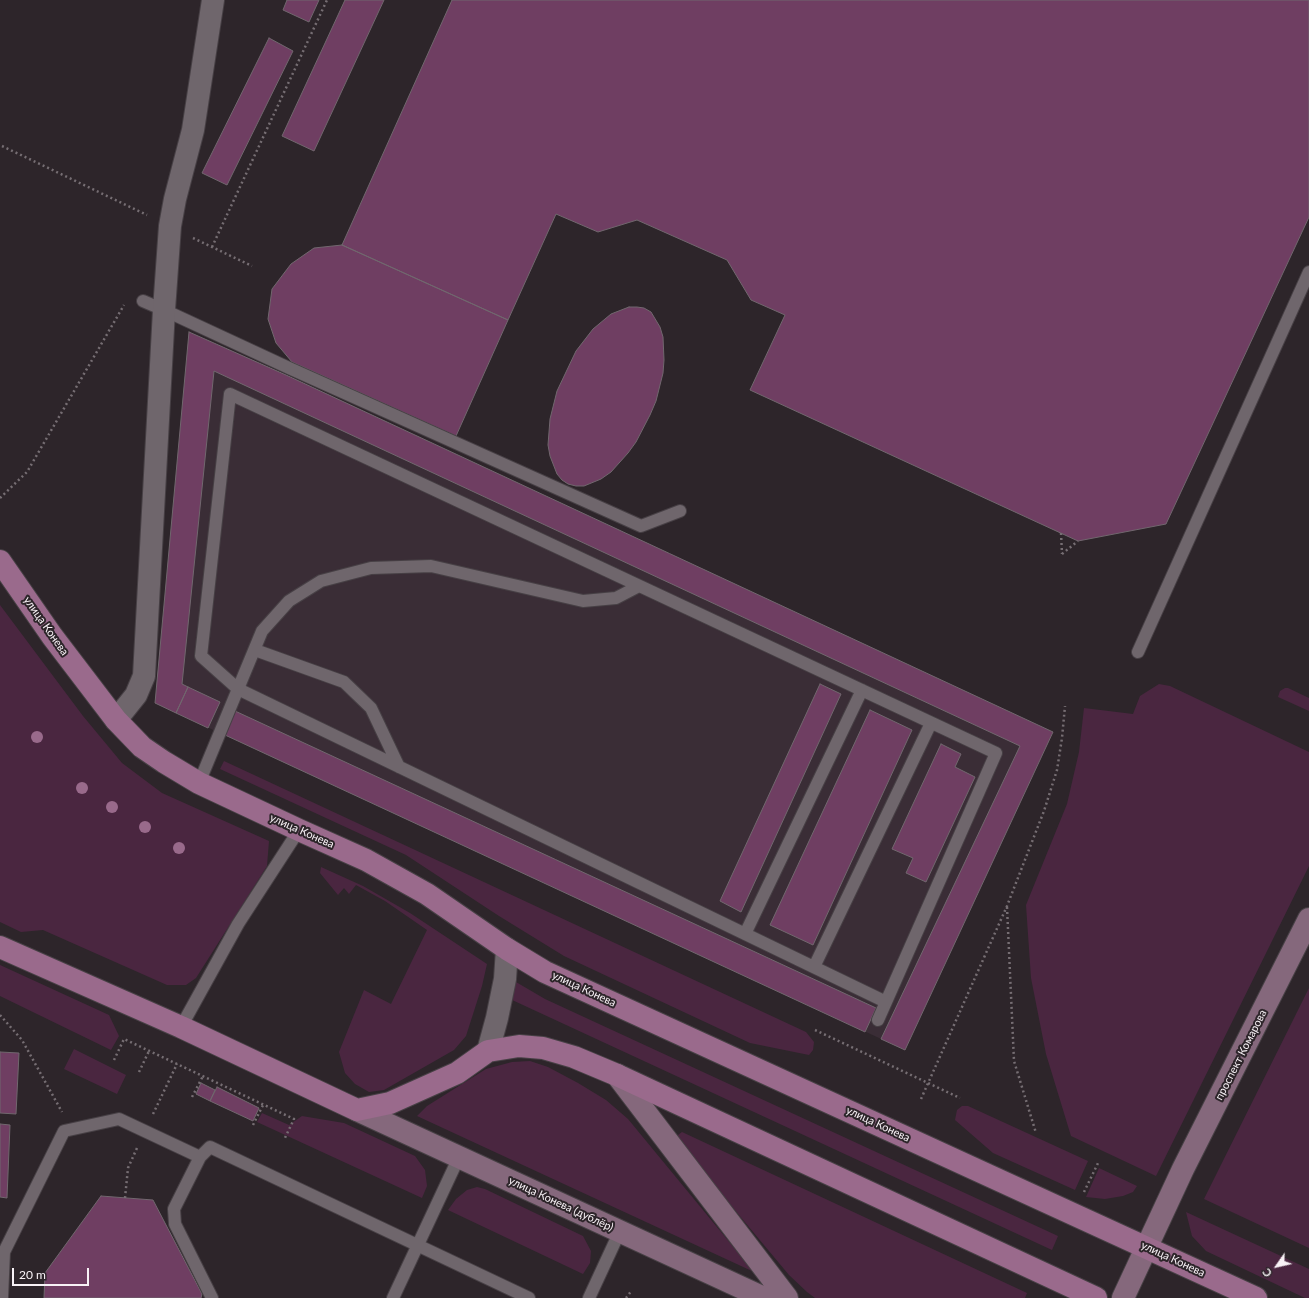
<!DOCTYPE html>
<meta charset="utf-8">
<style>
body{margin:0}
#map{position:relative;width:1309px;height:1298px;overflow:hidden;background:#2d252a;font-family:Lato,sans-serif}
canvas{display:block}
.north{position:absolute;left:1257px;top:1246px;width:40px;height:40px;-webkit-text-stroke:3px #2d252a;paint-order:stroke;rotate:236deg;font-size:11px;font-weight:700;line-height:16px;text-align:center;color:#f8f2f6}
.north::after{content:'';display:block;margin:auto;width:14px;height:18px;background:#f8f2f6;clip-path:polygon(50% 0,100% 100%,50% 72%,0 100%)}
.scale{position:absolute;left:12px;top:1268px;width:77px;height:18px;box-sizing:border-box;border:2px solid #f8f2f6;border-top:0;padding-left:5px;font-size:12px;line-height:14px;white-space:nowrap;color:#f8f2f6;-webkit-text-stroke:3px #2d252a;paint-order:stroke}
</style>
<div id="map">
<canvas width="1309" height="1298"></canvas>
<div class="north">С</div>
<div class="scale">20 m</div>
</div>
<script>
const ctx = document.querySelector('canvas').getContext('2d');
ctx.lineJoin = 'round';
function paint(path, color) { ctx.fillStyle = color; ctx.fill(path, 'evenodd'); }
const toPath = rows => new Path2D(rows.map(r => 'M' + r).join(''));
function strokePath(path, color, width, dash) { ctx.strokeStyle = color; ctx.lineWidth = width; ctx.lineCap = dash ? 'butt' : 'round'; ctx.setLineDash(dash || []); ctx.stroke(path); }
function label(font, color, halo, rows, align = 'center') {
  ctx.font = font + ' Lato,sans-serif'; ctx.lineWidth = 4; ctx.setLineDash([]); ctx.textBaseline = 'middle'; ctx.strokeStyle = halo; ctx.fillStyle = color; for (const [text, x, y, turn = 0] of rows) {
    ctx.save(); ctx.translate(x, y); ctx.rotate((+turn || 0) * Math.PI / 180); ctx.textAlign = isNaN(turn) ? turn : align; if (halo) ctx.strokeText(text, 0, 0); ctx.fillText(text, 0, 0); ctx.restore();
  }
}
paint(toPath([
 [189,332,286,375,1053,732,905,1050,155,703]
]), '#3a2d36');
paint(toPath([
 [0,605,83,716,122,763,162,793,269,841,267,866,196,978,186,985,167,985,43,930,21,932,0,922],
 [1159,684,1170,686,1309,752,1309,866,1156,1176,1071,1136,1046,1054,1031,978,1026,905,1067,804,1079,752,1084,708,1133,714,1140,696],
 [1285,688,1288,688,1309,698,1309,711,1278,697,1280,691],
 [224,761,806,1032,814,1042,813,1050,809,1055,750,1043,564,956,499,916,406,855,220,769],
 [321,867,363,886,410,913,487,964,482,986,466,1036,454,1050,384,1090,369,1092,355,1084,345,1073,339,1052,364,990,391,1004,427,930,385,901,356,885,349,894,344,888,338,895,320,873],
 [0,965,109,1015,119,1036,111,1050,0,996],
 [516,982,545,999,1058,1236,1052,1250,510,999],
 [1309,988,1309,1248,1204,1199],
 [74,1049,126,1075,117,1094,64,1069],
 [530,1061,548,1067,578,1083,606,1100,628,1119,754,1272,417,1116,427,1106,486,1069,512,1062],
 [962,1106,968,1106,1088,1161,1075,1190,993,1153,955,1120,957,1110],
 [262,1113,289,1125,302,1116,344,1123,415,1156,425,1170,427,1186,422,1198,257,1122],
 [682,1132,1027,1293,1025,1298,815,1298,807,1292,789,1275,678,1142,678,1135],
 [1099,1168,1137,1186,1133,1192,1123,1196,1105,1199,1086,1197],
 [477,1187,485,1189,583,1236,591,1251,590,1263,583,1274,448,1210,456,1199,467,1190],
 [1186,1212,1309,1269,1309,1298,1305,1298,1206,1251,1192,1236]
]), '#4a2640');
const building = toPath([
 [287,0,319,0,309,22,283,10,287,0],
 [345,0,384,0,314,151,282,136,345,0],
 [452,0,1309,0,1309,217,1166,524,1078,541,750,390,785,315,751,300,727,260,637,220,598,232,556,214,508,320,342,245,452,0],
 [269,38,293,51,227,185,202,173,269,38],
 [342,245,508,320,456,436,292,362,276,343,268,319,272,289,291,264,314,248,342,245],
 [629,307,637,307,644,308,651,312,660,327,663,337,664,360,663,373,656,401,650,415,636,442,628,453,611,472,601,479,584,486,576,486,568,484,562,480,557,474,550,456,548,445,550,419,557,391,576,351,593,329,611,314,629,307],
 [189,332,286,375,1053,732,905,1050,881,1039,1020,746,214,371,182,684,188,687,176,713,155,703,189,332],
 [820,684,841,694,741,912,720,901,820,684],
 [188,687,220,702,208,728,176,713,188,687],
 [870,710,912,730,813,945,770,925,870,710],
 [235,711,876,1008,865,1032,225,735,235,711],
 [941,744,961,754,955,767,975,777,926,882,906,873,913,858,892,849,941,744],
 [0,1052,19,1053,16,1114,0,1113,0,1052],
 [201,1083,215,1090,210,1101,196,1094,201,1083],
 [217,1087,259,1108,253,1121,210,1101,217,1087],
 [0,1124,10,1125,7,1198,0,1197,0,1124],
 [101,1196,153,1200,202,1294,201,1298,44,1298,45,1273,101,1196]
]);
paint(building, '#6f3e62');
strokePath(building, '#71676e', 1);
const lane = toPath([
 [143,301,164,310,289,368,641,526,680,511],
 [230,394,996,753,886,1002,238,689,201,656,230,394],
 [255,650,344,682,371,708,399,767],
 [1138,652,1309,272],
 [199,783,262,631,289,601,321,581,371,568,431,566,583,601,616,598,639,586],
 [745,934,862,690],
 [814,967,931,723],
 [878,1020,886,1002],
 [181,1027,238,924,299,830],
 [2,1298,4,1252,64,1131,119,1119,200,1157],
 [212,1298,175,1224,174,1209,200,1157,210,1147,529,1298],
 [393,1298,459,1157],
 [589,1298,620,1231]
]);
const street = toPath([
 [116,720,136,695,144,676,164,310,170,226,175,199,193,130,213,0],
 [488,1051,497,1018,505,979,507,949]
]);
const secondary = toPath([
 [617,1075,787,1298],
 [357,1110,764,1298],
 [1123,1298,1183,1169,1309,919]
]);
const primary = toPath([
 [0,561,52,636,116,720,142,747,164,762,199,783,299,830,366,860,427,894,507,949,545,972,1256,1298],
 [0,947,181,1027,357,1110,390,1103,457,1073,488,1051,519,1046,543,1048,574,1057,617,1075,1096,1298]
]);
strokePath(lane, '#474045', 14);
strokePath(street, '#474045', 24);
strokePath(secondary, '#474045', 24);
strokePath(primary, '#474045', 24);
strokePath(toPath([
 [2,146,147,215],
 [193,238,252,266],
 [212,247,327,0],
 [0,498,27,472,124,305],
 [1061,533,1062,554],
 [1062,554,1078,541],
 [1007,907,1014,1061,1036,1133],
 [0,1015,22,1040,62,1112],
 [815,1030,960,1098],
 [114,1060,124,1039,294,1119,284,1140],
 [139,1072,149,1051],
 [192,1097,203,1076],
 [921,1099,1007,906,1044,811,1057,770,1062,738,1065,706],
 [153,1114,177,1064],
 [253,1125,263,1105],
 [1084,1192,1099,1161],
 [125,1198,128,1168,137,1148],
 [626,1298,632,1290]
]), '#766e73', 2.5, [2, 3]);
strokePath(lane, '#6f666c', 12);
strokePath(street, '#6f666c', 22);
strokePath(secondary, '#85687c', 22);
strokePath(primary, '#9a6a8c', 22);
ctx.fillStyle = '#996a8b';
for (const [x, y] of [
 [37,737],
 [82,788],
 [112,807],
 [145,827],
 [179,848]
]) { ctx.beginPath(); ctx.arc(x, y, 6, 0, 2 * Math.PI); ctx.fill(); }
label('11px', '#f8f2f6', '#2d252a', [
 ["улица Конева",46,626,55],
 ["улица Конева",302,831,24],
 ["улица Конева",584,989,25],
 ["проспект Комарова",1241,1055,-63],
 ["улица Конева",878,1124,25],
 ["улица Конева (дублёр)",561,1204,25],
 ["улица Конева",1173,1259,25]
]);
</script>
